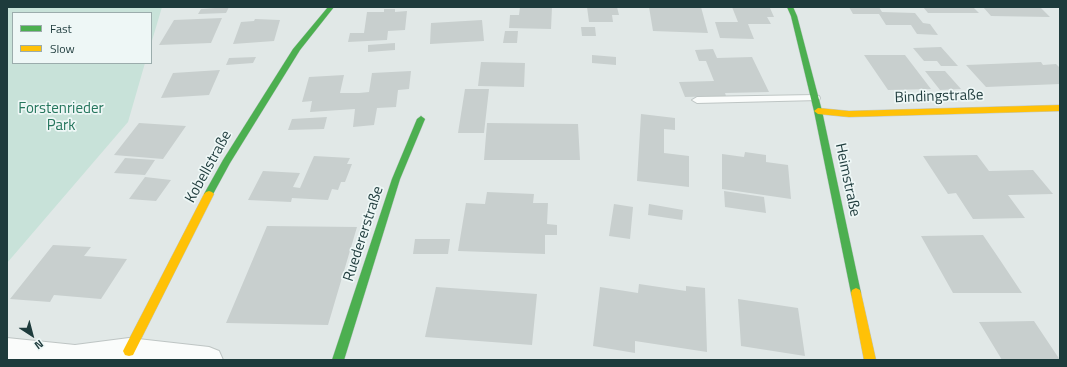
<!DOCTYPE html>
<meta charset="utf-8">
<style>
body{margin:0}
#map{position:relative;width:1067px;height:367px;overflow:hidden;background:#e1e8e7;font-family:"Titillium Web",sans-serif}
canvas{display:block}
.frame{position:absolute;inset:0;border:8px solid #1e3b3c;pointer-events:none}
.legend{position:absolute;left:12px;top:12px;width:140px;height:52px;box-sizing:border-box;background:#eef7f6;border:1px solid #9bacac;margin:0;padding:5px 7px;list-style:none;font-size:12px;color:#1e3b3c}
.legend li{display:flex;align-items:center;gap:8px;height:20px}
.legend b{width:20px;border:1px solid #9bacac}
.north{position:absolute;left:12px;top:315px;width:40px;height:40px;-webkit-text-stroke:3px #eef7f6;paint-order:stroke;rotate:144deg;font-size:11px;font-weight:700;line-height:16px;text-align:center;color:#1e3b3c}
.north::after{content:'';display:block;margin:auto;width:14px;height:18px;background:#1e3b3c;clip-path:polygon(50% 0,100% 100%,50% 72%,0 100%)}
</style>
<div id="map">
<canvas width="1067" height="367"></canvas>
<div class="frame"></div>
<ul class="legend">
<li><b style="height:5px;background:#4caf50"></b>Fast</li>
<li><b style="height:5px;background:#ffc107"></b>Slow</li>
</ul>
<div class="north">N</div>
</div>
<script>
const ctx = document.querySelector('canvas').getContext('2d');
ctx.lineJoin = 'round';
function paint(path, color) { ctx.fillStyle = color; ctx.fill(path, 'evenodd'); }
const toPath = rows => new Path2D(rows.map(r => 'M' + r).join(''));
function strokePath(path, color, width, dash) { ctx.strokeStyle = color; ctx.lineWidth = width; ctx.lineCap = dash ? 'butt' : 'round'; ctx.setLineDash(dash || []); ctx.stroke(path); }
function label(font, color, halo, rows, align = 'center') {
  ctx.font = font + ' "Titillium Web",sans-serif'; ctx.lineWidth = 3.5; ctx.setLineDash([]); ctx.textBaseline = 'middle'; ctx.strokeStyle = halo; ctx.fillStyle = color; for (const [text, x, y, turn = 0] of rows) {
    ctx.save(); ctx.translate(x, y); ctx.rotate((+turn || 0) * Math.PI / 180); ctx.textAlign = isNaN(turn) ? turn : align; if (halo) ctx.strokeText(text, 0, 0); ctx.fillText(text, 0, 0); ctx.restore();
  }
}
paint(toPath([
 [7,7,162,7,151,44,151,13,13,13,13,63,145,63,128,122,7,263]
]), '#c8e2d9');
paint(toPath([
 [229,7,226,13,198,14,201,9],
 [520,7,552,7,551,29,509,28,510,15,519,15],
 [587,7,617,7,619,15,612,15,613,22,589,22],
 [649,7,701,7,708,33,653,31],
 [732,7,770,8,774,17,767,17,771,24,748,24,754,39,720,38,715,22,738,22],
 [849,7,879,7,882,12,915,13,923,23,930,24,938,35,917,34,911,25,886,25,879,14,853,14],
 [923,7,973,7,979,13,928,13],
 [983,7,1040,7,1050,17,991,16],
 [384,9,395,9,395,12,407,11,405,30,388,31,387,40,348,42,350,33,364,33,367,12,384,12],
 [222,18,211,43,159,45,174,20],
 [255,19,280,20,274,41,233,44,241,22,254,21],
 [482,20,484,41,430,44,431,23],
 [581,27,595,27,596,36,582,36],
 [505,31,518,31,517,43,503,43],
 [395,43,395,50,368,52,368,45],
 [941,47,958,66,941,66,937,61,924,61,913,48],
 [713,49,717,58,752,57,769,92,725,93,726,96,685,97,679,82,714,81,706,61,699,61,695,50],
 [592,55,616,57,616,65,592,63],
 [864,55,905,55,931,89,888,90],
 [256,57,253,63,226,65,229,58],
 [481,62,525,63,524,87,478,86],
 [1041,62,1043,65,1056,64,1060,68,1060,84,986,87,966,65],
 [220,70,209,95,161,98,173,73],
 [411,71,409,89,398,90,396,107,377,108,374,125,353,127,355,109,310,112,312,101,302,102,309,77,344,75,340,93,359,93,369,92,372,73],
 [925,71,945,71,961,89,940,90],
 [465,89,489,89,484,133,458,133],
 [641,114,675,118,675,130,664,129,664,153,689,156,689,187,637,181],
 [327,117,324,129,288,130,292,119],
 [139,123,186,126,163,159,114,155],
 [487,123,578,124,580,160,484,160],
 [745,152,766,155,766,162,788,165,791,199,722,189,722,154,744,157],
 [977,155,989,171,1033,170,1053,194,1008,195,1025,218,973,219,956,193,948,194,923,156],
 [314,156,350,158,347,164,352,164,345,182,341,182,338,190,332,189,328,200,292,198,291,202,248,200,263,171,300,173,293,187,300,188],
 [125,158,155,160,145,175,114,173],
 [145,177,171,180,156,201,129,199],
 [724,191,764,197,766,213,725,207],
 [487,192,534,194,533,203,548,203,547,224,557,225,557,235,545,235,545,254,458,251,466,203,485,204],
 [614,204,633,207,630,239,609,236],
 [649,204,683,210,682,220,648,215],
 [267,226,357,227,328,325,226,323],
 [983,235,1000,260,1022,293,953,293,921,236],
 [415,239,450,239,448,254,413,254],
 [53,245,91,247,84,256,127,259,101,299,54,295,50,302,10,299],
 [639,284,686,291,686,286,705,288,707,352,635,341,635,353,593,346,600,287,638,293],
 [436,287,537,294,532,345,425,337],
 [738,299,798,308,805,356,741,346],
 [1034,321,1060,360,1002,360,979,322]
]), '#c8cfce');
const lane = toPath([
 [815,95,819,96,820,98,819,100,697,103,692,100,697,97,815,95]
]);
const street = toPath([
 [7,338,75,345,129,338,209,347,219,351,223,360,7,360,7,338]
]);
const fast = toPath([
 [328,7,334,7,300,50,230,163,212,196,206,196,204,194,223,160,293,49,328,7],
 [787,7,793,7,797,16,822,111,861,293,860,296,856,298,852,296,851,293,814,111,791,16,787,7],
 [421,116,425,119,400,179,344,360,332,360,392,179,417,119,421,116]
]);
const slow = toPath([
 [1060,105,1060,111,849,117,818,114,814,111,818,108,849,111,1060,105],
 [209,191,212,192,214,194,133,355,129,356,125,355,123,351,125,347,204,194,206,192,209,191],
 [856,288,860,290,861,293,876,360,864,360,851,293,852,290,856,288]
]);
strokePath(lane, '#bec5c4', 2);
strokePath(street, '#bec5c4', 2);
strokePath(fast, '#bdc6c5', 1);
strokePath(slow, '#bdc6c5', 1);
paint(lane, '#fafcfb');
paint(street, '#fafcfb');
paint(fast, '#4caf50');
paint(slow, '#ffc107');
label('15px', '#1e3b3c', '#eef7f6', [
 ["Bindingstraße",939,97,-2],
 ["Kobellstraße",209,167,-61],
 ["Heimstraße",847,180,78],
 ["Ruedererstraße",364,234,-72]
]);
label('15px', '#25765d', '#eef7f6', [
 ["Forstenrieder",61,109],
 ["Park",61,126]
]);
</script>
